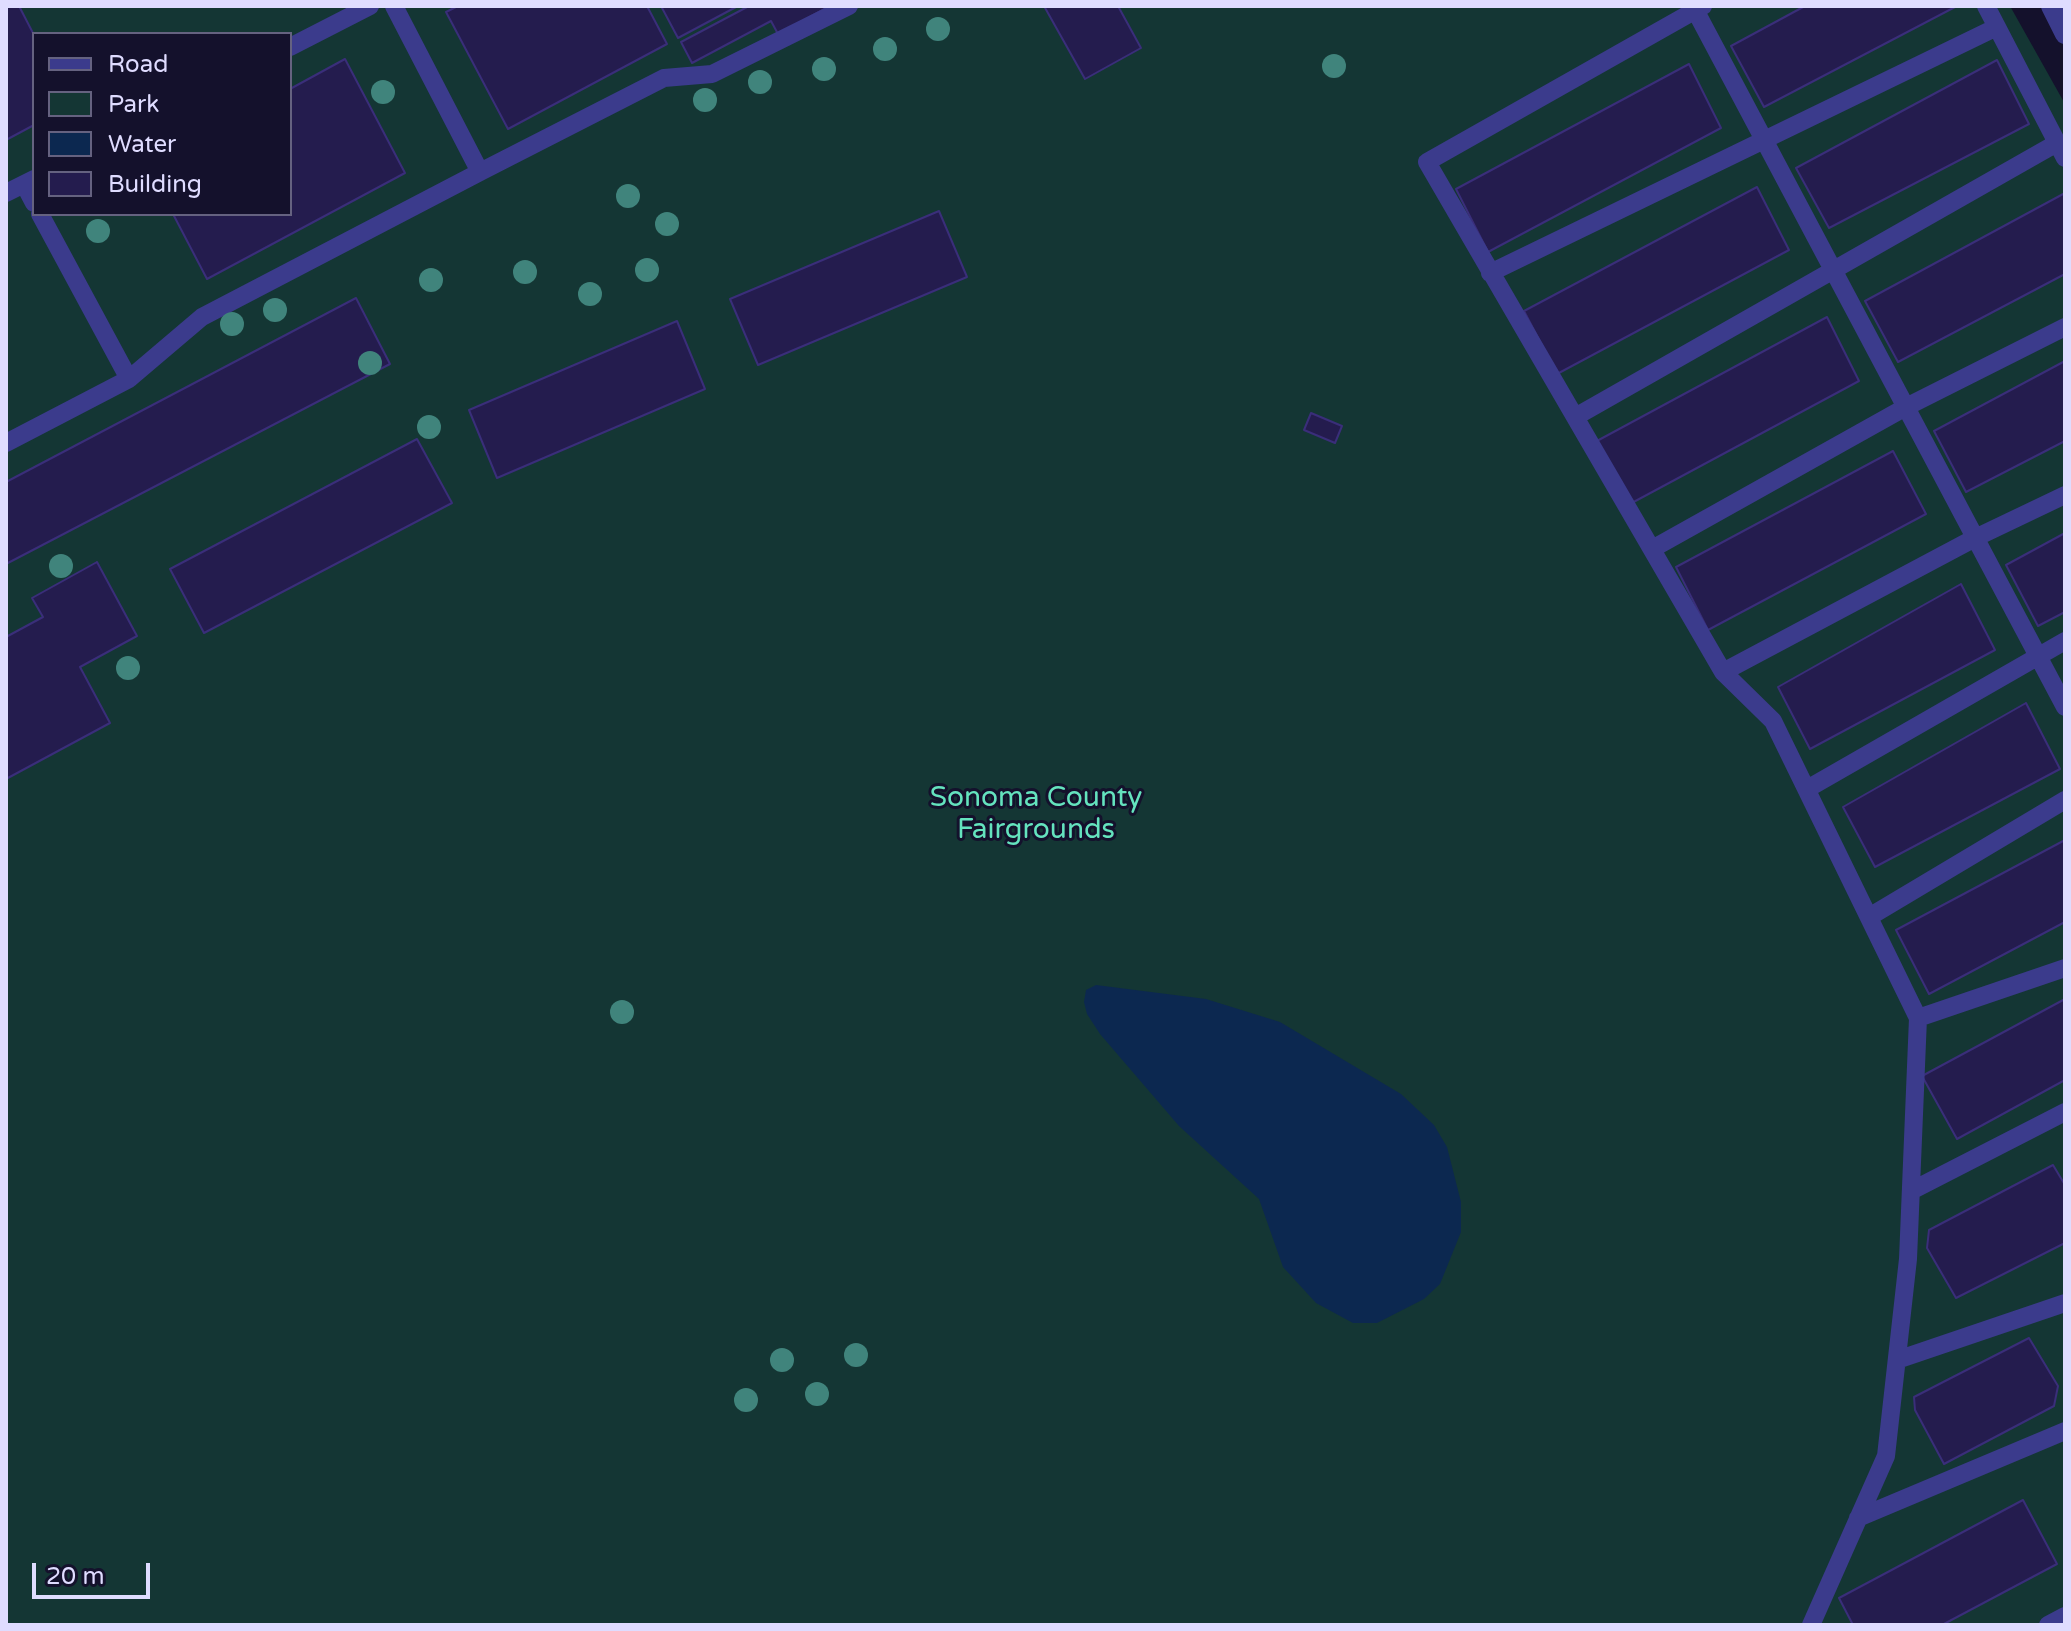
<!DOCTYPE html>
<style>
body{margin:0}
#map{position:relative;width:2071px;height:1631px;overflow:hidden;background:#14112c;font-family:"Varela Round",sans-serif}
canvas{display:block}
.frame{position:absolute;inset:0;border:8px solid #dfdcff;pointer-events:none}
.legend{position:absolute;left:32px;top:32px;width:260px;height:184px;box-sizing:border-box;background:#14112c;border:2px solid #656280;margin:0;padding:10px 14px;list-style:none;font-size:24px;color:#dfdcff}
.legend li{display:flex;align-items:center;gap:16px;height:40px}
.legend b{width:40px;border:2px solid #656280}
.scale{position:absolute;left:32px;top:1563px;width:118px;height:36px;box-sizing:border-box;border:4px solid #dfdcff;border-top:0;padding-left:10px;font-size:24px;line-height:28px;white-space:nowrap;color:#dfdcff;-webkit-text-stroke:6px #14112c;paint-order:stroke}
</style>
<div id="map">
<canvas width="2071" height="1631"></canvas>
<div class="frame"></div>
<ul class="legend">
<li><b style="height:10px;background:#3b3b8c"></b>Road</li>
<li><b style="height:22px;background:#143634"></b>Park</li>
<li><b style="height:22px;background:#0c2850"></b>Water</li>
<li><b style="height:22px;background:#241c4e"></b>Building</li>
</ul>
<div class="scale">20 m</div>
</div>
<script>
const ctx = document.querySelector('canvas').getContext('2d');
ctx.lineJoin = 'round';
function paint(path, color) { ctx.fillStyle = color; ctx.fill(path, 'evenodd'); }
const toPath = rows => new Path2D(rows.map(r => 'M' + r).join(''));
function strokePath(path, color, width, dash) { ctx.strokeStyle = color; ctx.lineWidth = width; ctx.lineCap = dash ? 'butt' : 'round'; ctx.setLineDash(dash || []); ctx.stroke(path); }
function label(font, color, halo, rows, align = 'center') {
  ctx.font = font + ' "Varela Round",sans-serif'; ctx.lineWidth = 6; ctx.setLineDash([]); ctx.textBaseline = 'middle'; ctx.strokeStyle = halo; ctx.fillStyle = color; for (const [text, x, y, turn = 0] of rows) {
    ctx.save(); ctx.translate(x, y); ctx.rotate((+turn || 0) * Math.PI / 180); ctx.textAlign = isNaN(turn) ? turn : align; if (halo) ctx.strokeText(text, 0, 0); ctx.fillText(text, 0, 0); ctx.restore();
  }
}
paint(toPath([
 [6,6,2010,6,2065,104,2065,1625,6,1625],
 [34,34,290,34,290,214,34,214]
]), '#143634');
paint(toPath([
 [1096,985,1206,999,1280,1022,1401,1094,1434,1125,1447,1147,1461,1202,1461,1232,1440,1284,1424,1299,1377,1323,1353,1323,1316,1303,1283,1267,1259,1199,1179,1126,1100,1034,1087,1014,1084,1002,1086,990]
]), '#0c2850');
const building = toPath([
 [6,6,19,6,34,35,34,125,6,140,6,6],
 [458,6,647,6,667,44,508,129,446,12,458,6],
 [661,6,738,6,678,38,661,6],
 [749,6,830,6,778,34,771,21,692,63,681,42,749,6],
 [1044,6,1118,6,1141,48,1085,79,1044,6],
 [1805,6,1957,6,1764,107,1731,46,1805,6],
 [345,59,405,173,207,279,173,214,290,214,290,89,345,59],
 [1997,60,2029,124,1829,228,1796,168,1997,60],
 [1689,64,1721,128,1488,252,1456,189,1689,64],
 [1757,187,1789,250,1557,374,1524,311,1757,187],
 [2065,193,2065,274,1898,362,1865,301,2065,193],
 [939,211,967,277,758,365,730,299,939,211],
 [356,298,390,364,6,564,6,482,356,298],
 [1827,317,1859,381,1628,505,1595,442,1827,317],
 [677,321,705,389,497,478,469,410,677,321],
 [2065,361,2065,441,1966,492,1934,431,2065,361],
 [1311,413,1342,426,1335,443,1304,430,1311,413],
 [417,439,452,503,204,633,170,569,417,439],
 [1893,451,1926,514,1708,630,1676,567,1893,451],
 [2065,533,2065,612,2038,626,2006,565,2065,533],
 [97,562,137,636,80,667,110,723,6,779,6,637,43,617,32,598,97,562],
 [1961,584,1995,650,1810,749,1778,687,1961,584],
 [2026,703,2060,769,1875,867,1843,807,2026,703],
 [2065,840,2065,922,1929,994,1896,930,2065,840],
 [2065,999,2065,1080,1957,1139,1922,1076,2065,999],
 [2053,1165,2065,1185,2065,1243,1956,1298,1927,1248,1929,1230,2053,1165],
 [2029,1338,2058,1386,2054,1406,1944,1464,1915,1410,1914,1397,2029,1338],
 [2023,1500,2057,1564,1942,1625,1853,1625,1839,1598,2023,1500]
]);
paint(building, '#241c4e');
strokePath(building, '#3a2e7a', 2);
strokePath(toPath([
 [1693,6,2065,707],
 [1703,6,1427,162,1723,672,1773,721,1918,1018,1908,1259,1886,1456,1811,1625],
 [1986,6,2065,158],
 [290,47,370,6],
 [480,172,664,78,712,74,849,6],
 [24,184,34,203],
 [6,193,34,179],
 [1490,273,1997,27],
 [129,379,202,317,480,172,394,6],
 [1575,417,2057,143],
 [6,443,129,379,40,214],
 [1652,549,1906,407,2065,327],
 [1723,672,1975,538,2065,495],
 [1807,789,2065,641],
 [1869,917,2065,800],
 [1918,1018,2065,968],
 [1911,1191,2065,1112],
 [1897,1360,2065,1303],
 [1858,1518,2065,1431],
 [2048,1625,2065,1616]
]), '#3b3b8c', 18);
strokePath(toPath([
 [2051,6,2065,34]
]), '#3b3b8c', 20);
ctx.fillStyle = '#40847c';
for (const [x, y] of [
 [938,29],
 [885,49],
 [1334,66],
 [824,69],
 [760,82],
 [383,92],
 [705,100],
 [628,196],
 [667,224],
 [98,231],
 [647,270],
 [525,272],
 [431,280],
 [590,294],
 [275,310],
 [232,324],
 [370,363],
 [429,427],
 [61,566],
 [128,668],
 [622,1012],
 [856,1355],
 [782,1360],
 [817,1394],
 [746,1400]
]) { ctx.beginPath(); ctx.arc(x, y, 12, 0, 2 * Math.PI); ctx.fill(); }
label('28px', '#64e3be', '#14112c', [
 ["Sonoma County",1036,799],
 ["Fairgrounds",1036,831]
]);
</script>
